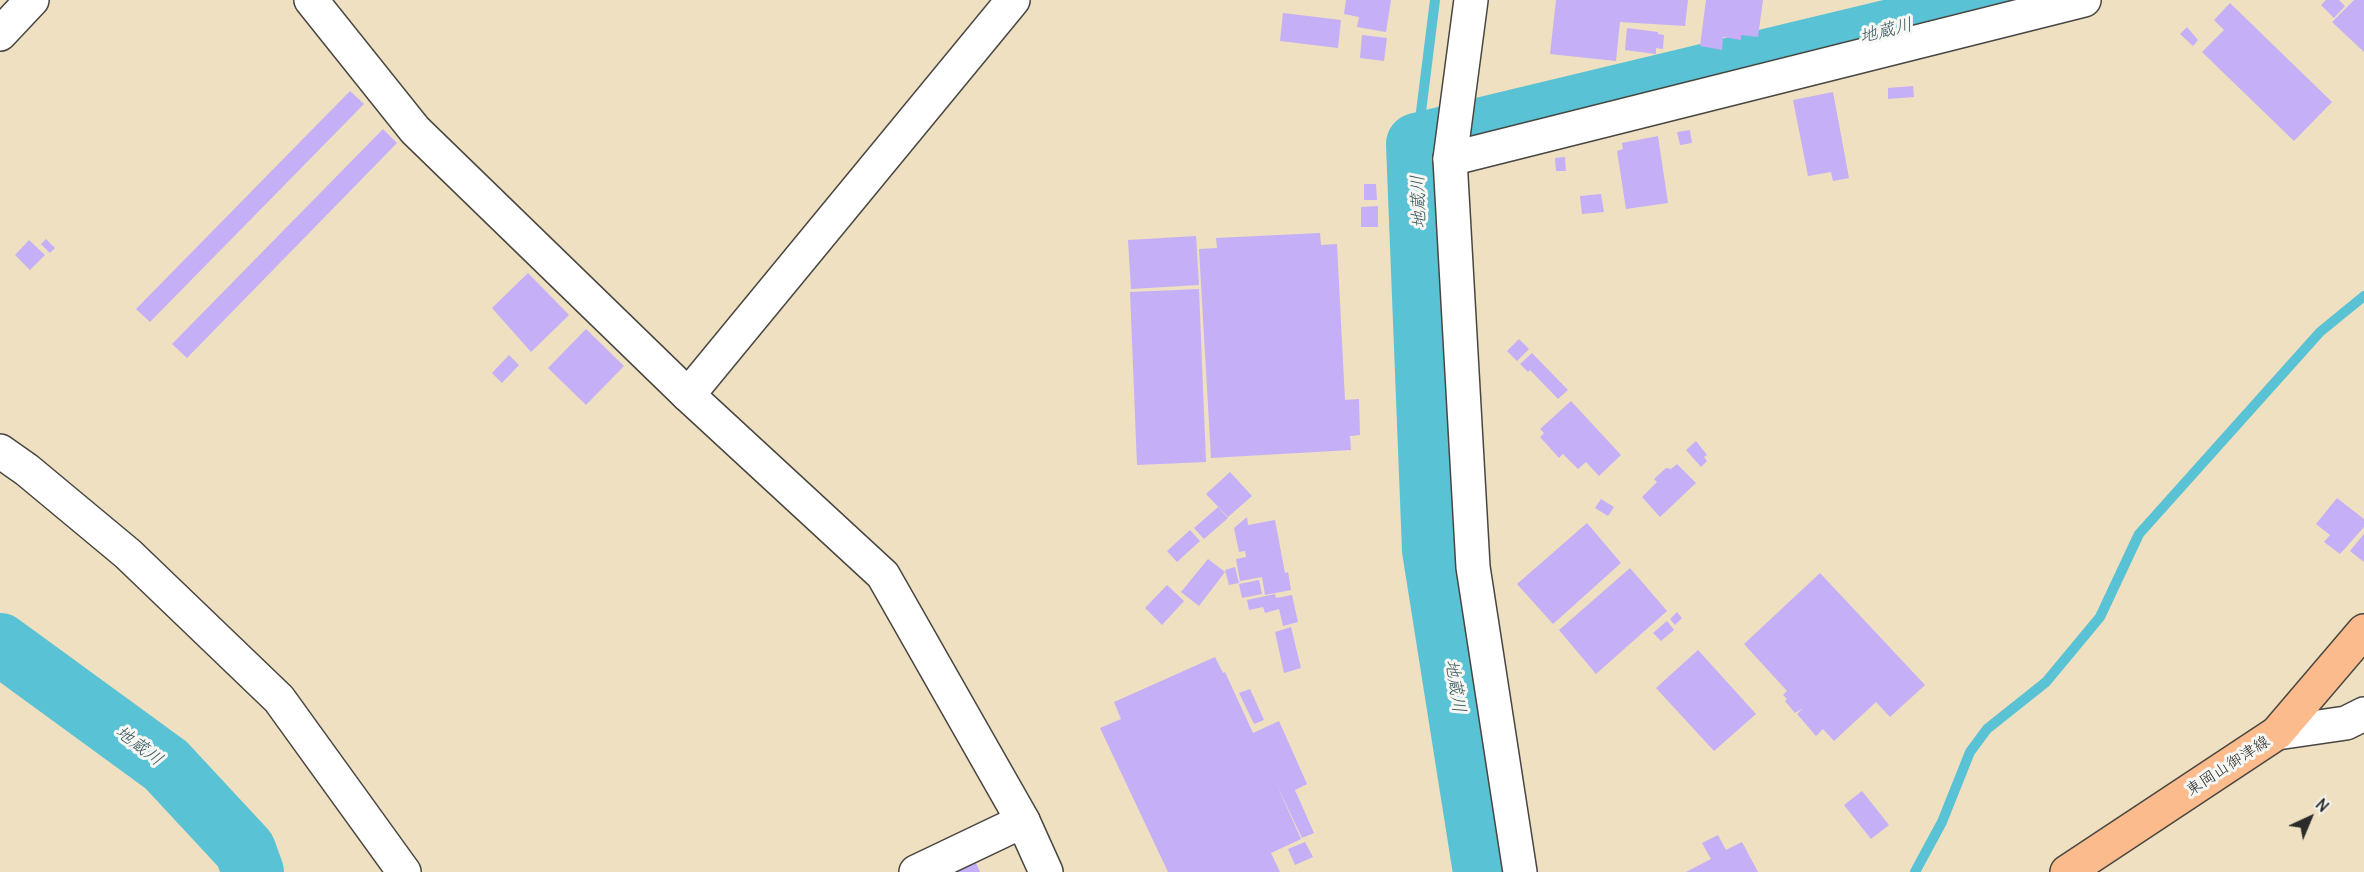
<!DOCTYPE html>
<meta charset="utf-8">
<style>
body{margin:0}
#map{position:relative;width:2364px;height:872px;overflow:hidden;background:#eee0c0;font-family:Delius,sans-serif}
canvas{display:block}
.north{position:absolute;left:2280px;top:788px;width:60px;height:60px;-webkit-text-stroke:4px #f6f6f2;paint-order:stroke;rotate:44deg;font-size:16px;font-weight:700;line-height:24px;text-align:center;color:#2b2b2b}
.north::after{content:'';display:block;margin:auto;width:21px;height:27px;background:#2b2b2b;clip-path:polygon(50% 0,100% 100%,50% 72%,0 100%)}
</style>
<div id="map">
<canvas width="2364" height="872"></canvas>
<div class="north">N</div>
</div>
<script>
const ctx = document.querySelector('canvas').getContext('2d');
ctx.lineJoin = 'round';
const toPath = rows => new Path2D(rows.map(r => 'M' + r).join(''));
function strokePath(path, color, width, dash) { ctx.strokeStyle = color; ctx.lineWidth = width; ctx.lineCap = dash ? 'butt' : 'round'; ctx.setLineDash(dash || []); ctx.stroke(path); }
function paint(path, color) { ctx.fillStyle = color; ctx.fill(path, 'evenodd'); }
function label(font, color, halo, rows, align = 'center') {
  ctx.font = font + ' Delius,"Klee One",sans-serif'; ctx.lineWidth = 6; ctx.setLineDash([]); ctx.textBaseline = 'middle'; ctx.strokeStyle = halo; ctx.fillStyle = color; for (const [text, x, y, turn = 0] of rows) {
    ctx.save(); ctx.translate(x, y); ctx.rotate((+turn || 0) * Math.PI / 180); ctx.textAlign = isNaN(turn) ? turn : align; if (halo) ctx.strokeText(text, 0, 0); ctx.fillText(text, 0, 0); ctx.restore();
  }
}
strokePath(toPath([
 [1417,144,1435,0],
 [1915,872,1942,822,1970,752,1987,729,2046,682,2100,617,2139,534,2320,332,2364,296]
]), '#59c2d5', 10);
strokePath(toPath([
 [0,644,166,765,245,850,253,872],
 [1484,872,1433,550,1417,144,2016,0]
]), '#59c2d5', 62);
paint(toPath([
 [1346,0,1391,0,1386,32,1357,27,1359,17,1344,14],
 [1556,0,1688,0,1685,26,1620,22,1616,61,1550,54],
 [1706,0,1763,0,1758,37,1741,35,1741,40,1723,37,1722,50,1700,46],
 [2326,0,2339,0,2345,6,2334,18,2321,5],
 [2354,0,2364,0,2364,52,2332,22],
 [2230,3,2332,102,2294,141,2202,52,2224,30,2214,20],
 [1283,13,1341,20,1338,48,1280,41],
 [2187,27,2198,40,2193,46,2180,34],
 [1627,28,1658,32,1658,34,1664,35,1663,49,1656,48,1656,54,1625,50],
 [1362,35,1387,38,1384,61,1360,58],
 [1913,86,1914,97,1888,99,1888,88],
 [350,91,364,104,150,322,136,309],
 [1833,92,1849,178,1833,181,1831,172,1808,176,1793,100],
 [383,129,397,143,187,358,172,344],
 [1690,130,1692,143,1680,145,1677,132],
 [1658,136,1668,203,1626,209,1617,151,1623,149,1622,143],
 [1565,157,1566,171,1556,171,1555,158],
 [1364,184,1376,184,1377,200,1364,200],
 [1601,194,1604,212,1582,214,1580,196],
 [1378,206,1378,227,1361,227,1361,207],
 [1320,233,1321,245,1337,244,1345,400,1359,399,1360,435,1350,436,1351,450,1211,458,1199,249,1217,248,1216,238],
 [1196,236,1199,285,1131,289,1128,240],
 [46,239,55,248,50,253,41,244],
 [29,240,45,255,30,270,15,255],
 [528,273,569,315,531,352,492,308],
 [1199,289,1206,462,1137,465,1130,292],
 [586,329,624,366,586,405,548,368],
 [1519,339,1529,349,1517,361,1507,351],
 [1532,353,1568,390,1558,399,1530,370,1528,372,1520,364],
 [509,355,519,365,502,383,492,373],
 [1571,401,1621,455,1599,476,1586,462,1578,469,1563,454,1559,458,1540,437,1544,433,1540,429],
 [1696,441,1707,455,1704,457,1707,461,1701,467,1686,450],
 [1677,464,1696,483,1660,517,1642,497,1657,482,1654,479,1666,468,1671,469],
 [1230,472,1252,496,1228,517,1206,494],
 [2337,498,2364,519,2364,527,2340,554,2324,542,2330,535,2316,524],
 [1601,499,1614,507,1608,516,1595,508],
 [1218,507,1228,518,1204,539,1194,528],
 [1247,517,1248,525,1275,520,1285,573,1288,572,1291,590,1265,595,1262,577,1240,581,1236,559,1246,557,1245,551,1239,552,1234,528],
 [1587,523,1621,563,1553,624,1517,584],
 [1190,530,1200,541,1177,562,1167,551],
 [2364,534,2364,562,2350,551],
 [1208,559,1225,572,1199,606,1181,592],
 [1235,567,1239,583,1229,585,1225,570],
 [1630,568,1667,611,1596,674,1559,630],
 [1820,573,1925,685,1890,717,1876,702,1834,741,1823,729,1816,736,1797,714,1803,708,1795,713,1785,701,1787,699,1783,695,1787,691,1744,644],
 [1259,580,1262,594,1242,598,1239,584],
 [1167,585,1184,601,1162,625,1145,608],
 [1275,594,1276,598,1292,595,1298,622,1283,626,1279,609,1265,613,1263,607,1249,610,1247,600],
 [1677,612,1682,618,1675,625,1670,619],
 [1667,621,1674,630,1661,641,1653,633],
 [1291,627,1301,668,1284,673,1275,632],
 [1698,650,1756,714,1714,751,1656,688],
 [1215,657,1223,673,1225,672,1253,733,1279,721,1307,784,1295,790,1314,833,1302,838,1276,783,1301,839,1271,853,1280,872,1168,872,1100,728,1121,719,1114,702],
 [1250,689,1264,720,1254,724,1239,693],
 [1862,791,1889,825,1871,839,1844,805],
 [1718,835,1726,850,1742,842,1758,872,1686,872,1711,859,1702,843],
 [1305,842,1313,857,1295,865,1288,849],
 [976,863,980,872,954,872]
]), '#c5aff7');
const minor = toPath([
 [0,34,32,0],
 [1450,159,2084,0],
 [688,395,1013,0],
 [0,451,27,470,128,554,279,699,404,872],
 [2277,733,2346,723,2364,714],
 [916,872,1023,821]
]);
const tertiary = toPath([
 [311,0,415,130,688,395,883,575,1023,821,1046,872],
 [1471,0,1450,159,1473,567,1520,872]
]);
const primary = toPath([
 [2067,872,2277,733,2364,631]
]);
strokePath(minor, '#484641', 36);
strokePath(tertiary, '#484641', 36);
strokePath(primary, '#484641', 36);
strokePath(minor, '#fff', 33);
strokePath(tertiary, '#fff', 33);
strokePath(primary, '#fbbb8d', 33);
label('16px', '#2b2b2b', '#f6f6f2', [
 ["東岡山御津線",2228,766,-33]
]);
label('italic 18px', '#39585e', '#f6f6f2', [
 ["地蔵川",1886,31,-14],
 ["地蔵川",1419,202,-92],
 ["地蔵川",1455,686,81],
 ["地蔵川",139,746,37]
]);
</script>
